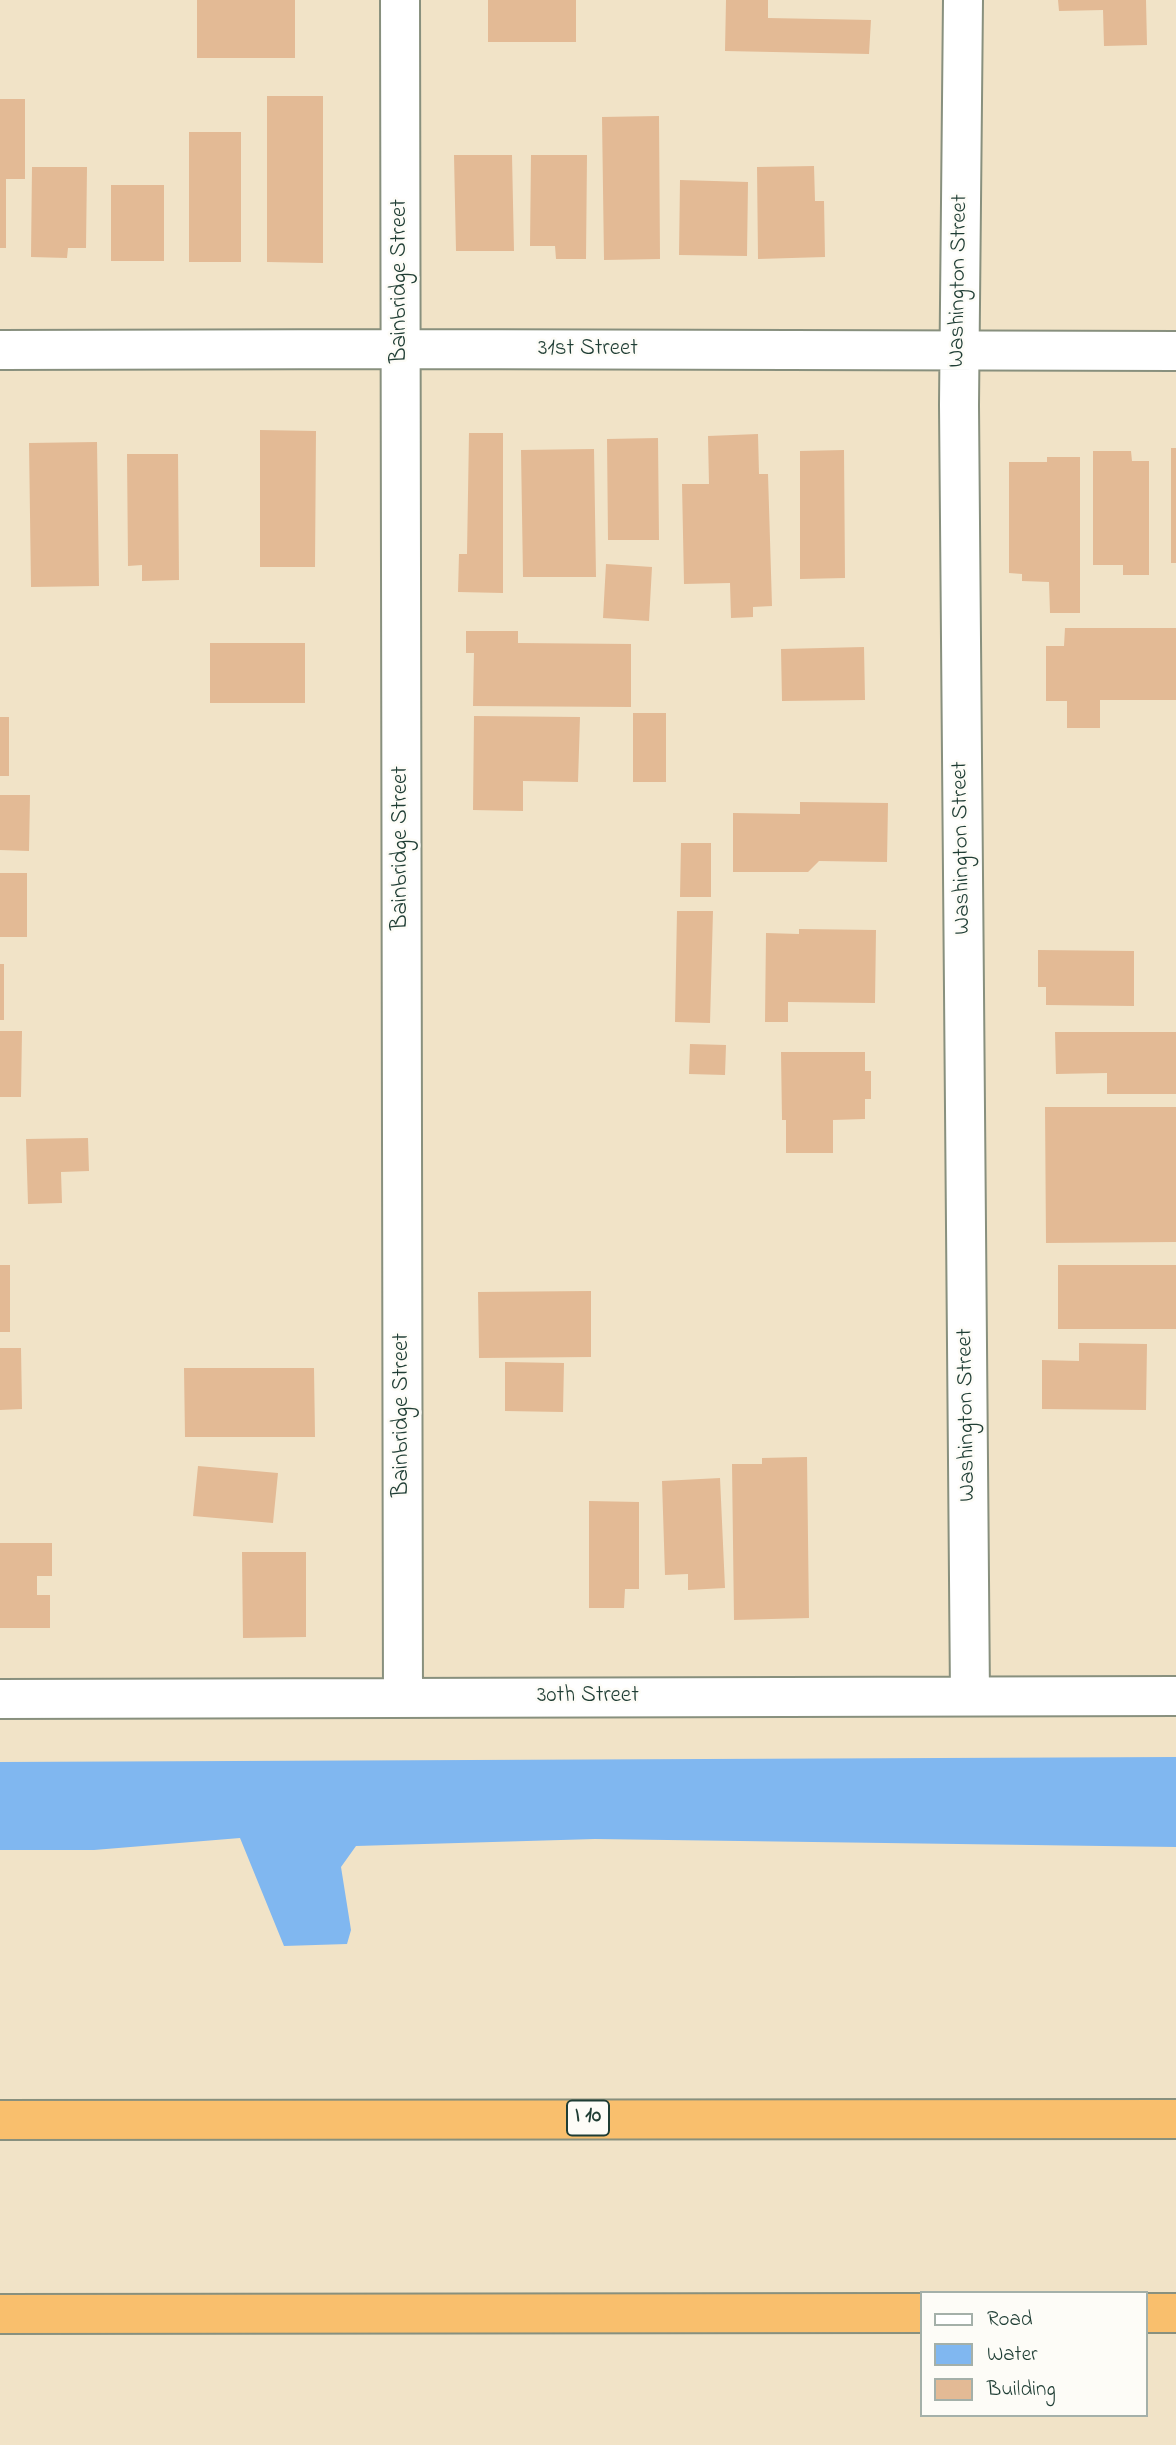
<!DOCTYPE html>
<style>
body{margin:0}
#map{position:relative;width:1176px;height:2445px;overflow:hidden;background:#f1e3c7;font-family:"Indie Flower",sans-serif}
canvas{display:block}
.legend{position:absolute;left:920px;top:2291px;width:228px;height:126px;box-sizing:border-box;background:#fdfcf7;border:2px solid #a4b0a9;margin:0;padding:9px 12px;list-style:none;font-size:21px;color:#1f3d34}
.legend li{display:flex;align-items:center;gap:14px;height:35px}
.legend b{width:35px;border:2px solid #a4b0a9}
</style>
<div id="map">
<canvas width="1176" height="2445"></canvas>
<ul class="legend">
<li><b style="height:9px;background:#fff"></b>Road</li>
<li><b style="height:19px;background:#80b7f0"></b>Water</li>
<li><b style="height:19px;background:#e3ba95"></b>Building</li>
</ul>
</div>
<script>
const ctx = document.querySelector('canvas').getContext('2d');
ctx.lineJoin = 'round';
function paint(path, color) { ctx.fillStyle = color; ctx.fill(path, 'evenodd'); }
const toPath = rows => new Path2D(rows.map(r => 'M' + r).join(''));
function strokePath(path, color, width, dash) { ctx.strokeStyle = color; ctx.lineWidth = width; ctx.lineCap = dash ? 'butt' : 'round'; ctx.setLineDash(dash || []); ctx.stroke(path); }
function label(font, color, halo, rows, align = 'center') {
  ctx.font = font + ' "Indie Flower",sans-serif'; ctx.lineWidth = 5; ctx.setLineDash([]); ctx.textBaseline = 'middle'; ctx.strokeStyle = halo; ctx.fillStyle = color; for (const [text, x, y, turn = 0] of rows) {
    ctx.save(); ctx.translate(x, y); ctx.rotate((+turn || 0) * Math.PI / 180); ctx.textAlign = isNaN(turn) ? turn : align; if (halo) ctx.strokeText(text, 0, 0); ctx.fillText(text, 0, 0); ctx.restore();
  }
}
paint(toPath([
 [1176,1757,1176,1847,595,1839,356,1846,341,1867,351,1930,347,1944,284,1946,240,1838,94,1850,0,1850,0,1762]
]), '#80b7f0');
paint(toPath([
 [197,0,295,0,295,58,197,58],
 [488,0,576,0,576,42,488,42],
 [726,0,768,0,768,18,871,20,869,54,725,51],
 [1058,0,1146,0,1147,45,1104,46,1103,10,1059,11],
 [267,96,323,96,323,263,267,262],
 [0,99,25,99,25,179,6,179,6,248,0,248],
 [659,116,660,259,604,260,602,117],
 [189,132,241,132,241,262,189,262],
 [454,155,512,155,514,251,456,251],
 [531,155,587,155,586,259,556,259,555,246,530,246],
 [814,166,815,201,824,201,825,257,758,259,757,167],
 [32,167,87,167,86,248,68,248,67,258,31,257],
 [680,180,748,182,747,256,679,255],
 [111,185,164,185,164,261,111,261],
 [260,430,316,431,315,567,260,567],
 [469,433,503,433,503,593,458,592,459,554,467,554],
 [758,434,759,474,768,474,772,606,753,607,753,617,731,618,730,583,684,584,682,484,709,484,708,436],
 [658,438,659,540,608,540,607,439],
 [97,442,99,586,31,587,29,443],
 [1171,448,1176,448,1176,563,1171,563],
 [594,449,596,577,523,577,521,450],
 [844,450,845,578,800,579,800,451],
 [1093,451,1131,451,1132,461,1149,461,1149,575,1123,575,1123,565,1093,565],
 [127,454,178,454,179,580,142,581,142,565,128,566],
 [1047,457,1080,457,1080,613,1050,613,1049,582,1022,581,1022,574,1009,573,1009,462,1047,462],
 [606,564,652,567,649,621,603,618],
 [1065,628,1176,628,1176,700,1100,700,1100,728,1067,728,1067,701,1046,701,1046,646,1064,646],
 [466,631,518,631,518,643,631,644,631,707,473,706,474,653,466,653],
 [210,643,305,643,305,703,210,703],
 [864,647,865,700,782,701,781,649],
 [633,713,666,713,666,782,633,782],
 [474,716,580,717,578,782,523,781,523,811,473,810],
 [0,717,9,717,9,776,0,776],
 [0,795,30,795,29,851,0,850],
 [800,802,888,803,887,862,819,861,808,872,733,872,733,813,800,814],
 [681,843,711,843,711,897,680,897],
 [0,873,27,873,27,937,0,937],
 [677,911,713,911,710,1023,675,1022],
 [799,929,876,930,875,1003,788,1002,788,1022,765,1022,766,933,799,934],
 [1038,950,1134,951,1134,1006,1046,1005,1046,987,1038,987],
 [0,964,4,964,4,1020,0,1020],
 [0,1031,22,1031,21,1097,0,1097],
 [1055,1032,1176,1032,1176,1094,1107,1094,1107,1073,1056,1074],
 [690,1044,726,1045,725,1075,689,1074],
 [781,1052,865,1052,865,1071,871,1071,871,1099,865,1099,865,1119,833,1120,833,1153,786,1153,786,1120,782,1120],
 [1045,1107,1176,1107,1176,1242,1046,1243],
 [88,1138,89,1171,61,1172,62,1203,28,1204,26,1139],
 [0,1265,10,1265,10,1332,0,1332],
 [1058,1265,1176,1265,1176,1329,1058,1329],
 [591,1291,591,1357,479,1358,478,1292],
 [1079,1343,1147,1344,1146,1410,1042,1409,1042,1360,1079,1361],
 [0,1348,21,1348,22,1409,0,1410],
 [505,1362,564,1363,563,1412,505,1411],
 [184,1368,314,1368,315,1437,185,1437],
 [807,1457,809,1618,734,1620,732,1464,762,1464,762,1458],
 [198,1466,278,1473,273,1523,193,1516],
 [720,1478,725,1588,688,1590,688,1574,665,1575,662,1481],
 [589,1501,639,1502,639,1589,625,1589,624,1608,589,1608],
 [0,1543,52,1543,52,1576,37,1576,37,1595,50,1595,50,1628,0,1628],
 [242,1552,306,1552,306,1637,243,1638]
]), '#e3ba95');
const minor = toPath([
 [400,0,403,1697],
 [963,0,959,405,970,1696],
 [0,350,402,349,1176,351],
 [0,1699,1176,1696]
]);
const highway = toPath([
 [0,2120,1176,2119],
 [1146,2313,1176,2313],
 [0,2314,922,2313]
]);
strokePath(minor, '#88907e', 42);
strokePath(highway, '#88907e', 42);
strokePath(minor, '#fff', 38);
strokePath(highway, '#f9bf6d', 38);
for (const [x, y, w] of [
 [588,2118,42]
]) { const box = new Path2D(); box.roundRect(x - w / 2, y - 17.5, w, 35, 5); ctx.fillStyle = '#fdfcf7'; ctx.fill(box); strokePath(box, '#1f3d34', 2); }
label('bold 21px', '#1f3d34', null, [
 ["I 10",588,2118]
]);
label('23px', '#1f3d34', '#fdfcf7', [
 ["Bainbridge Street",401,281,-90],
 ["Washington Street",960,281,-89],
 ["31st Street",588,350],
 ["Bainbridge Street",402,848,-90],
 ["Washington Street",963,848,-91],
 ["Bainbridge Street",403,1415,-90],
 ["Washington Street",968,1415,-91],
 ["30th Street",588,1697]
]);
</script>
